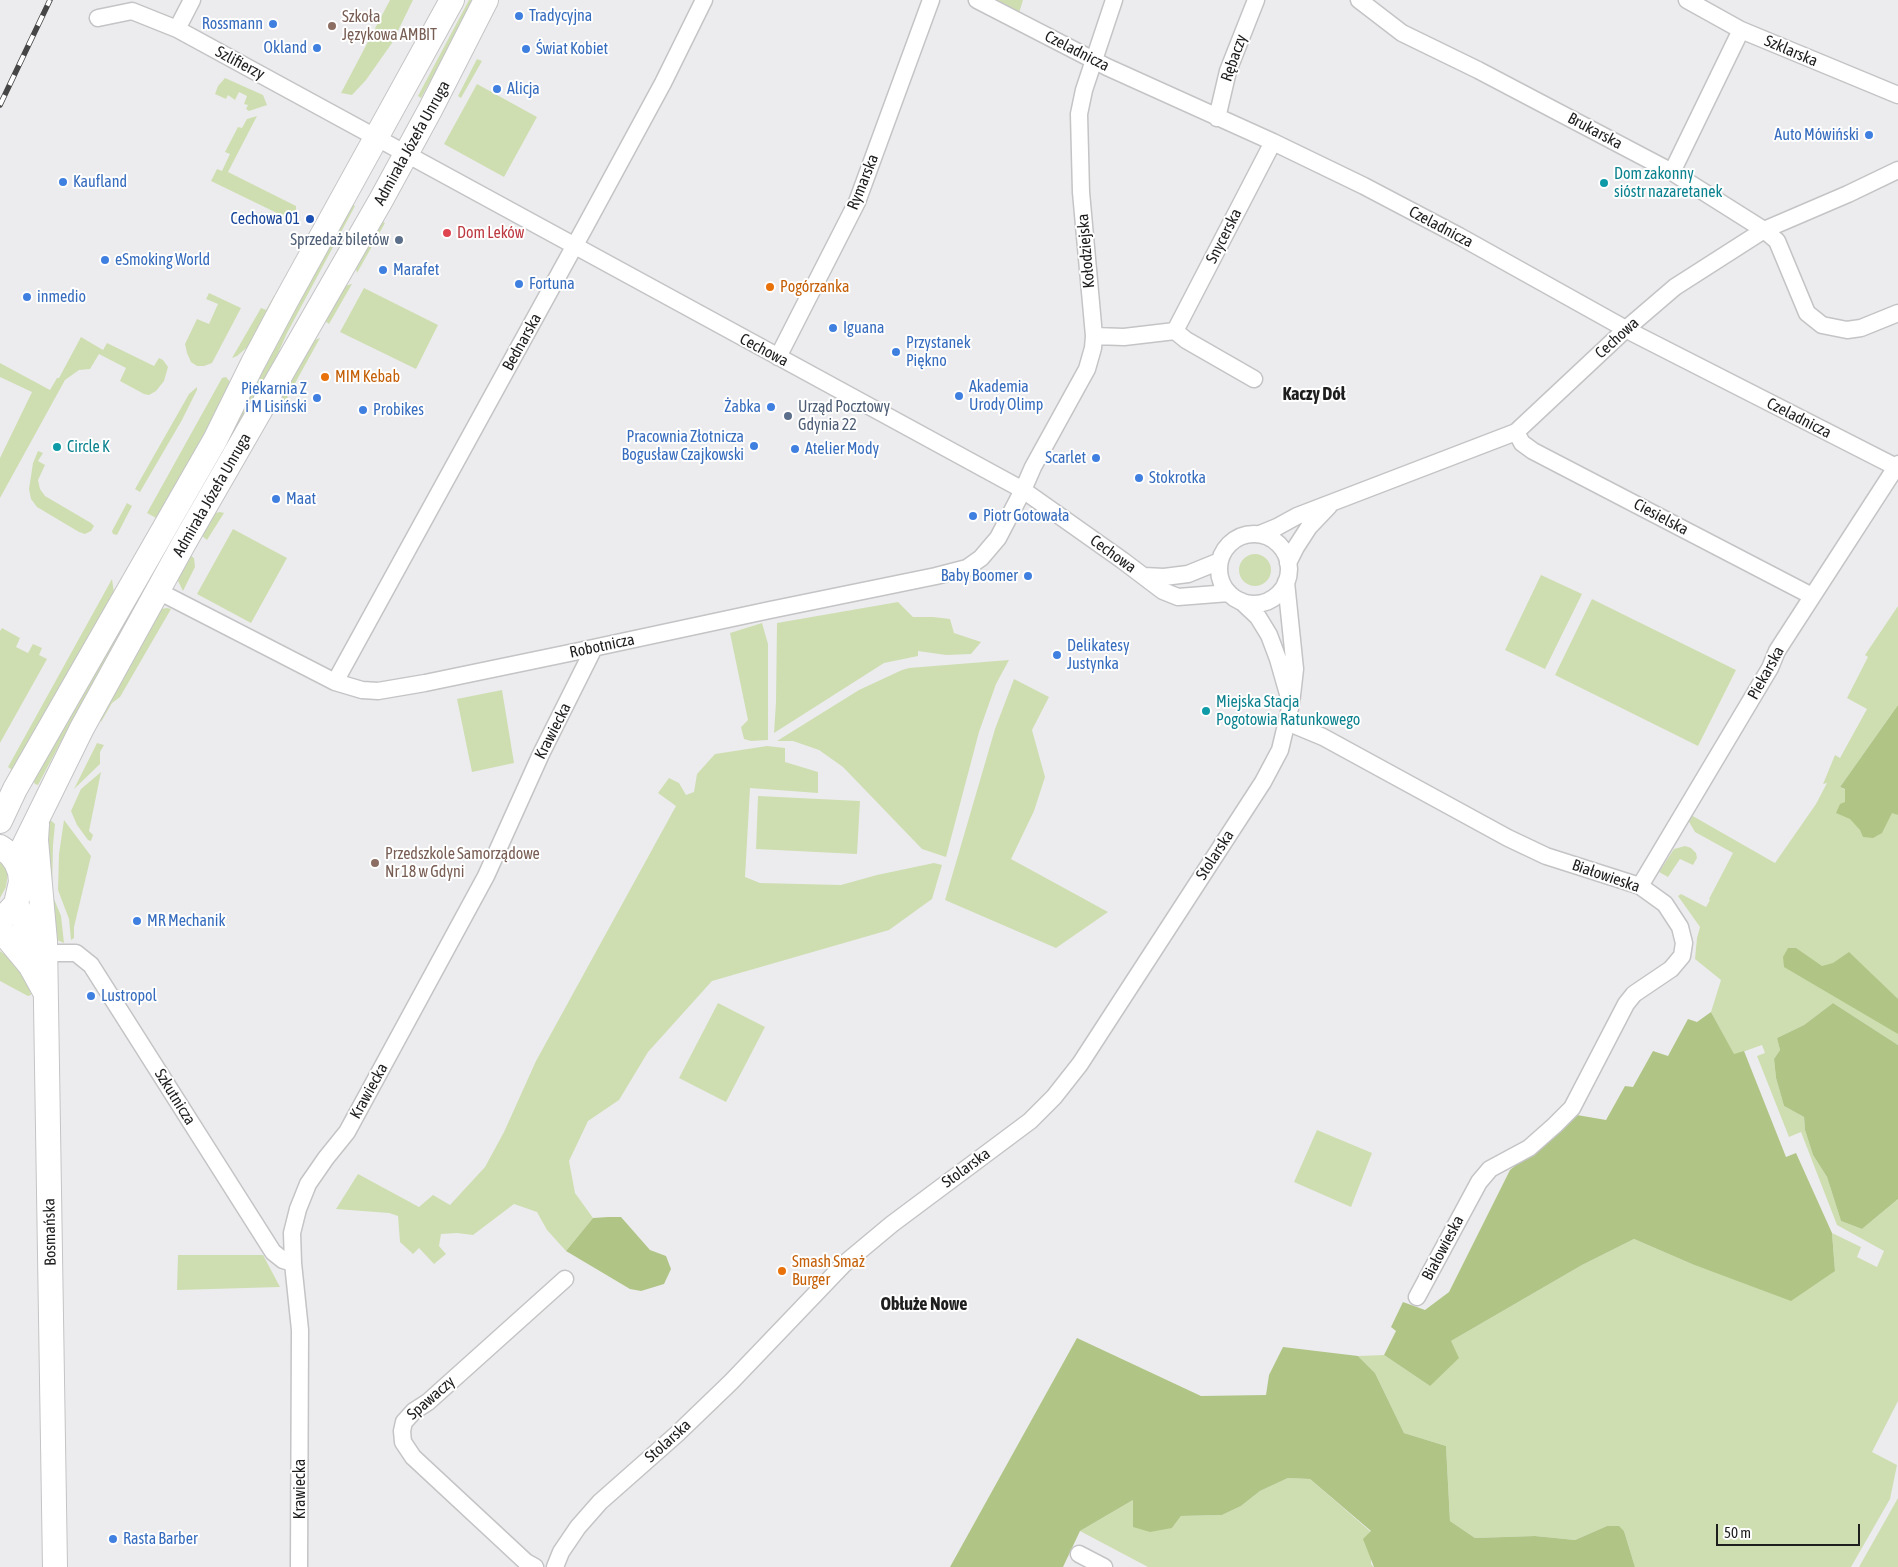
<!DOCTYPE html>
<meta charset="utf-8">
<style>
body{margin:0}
#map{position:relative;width:1898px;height:1567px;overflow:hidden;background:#ececee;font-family:"Asap Condensed",sans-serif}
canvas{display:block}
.scale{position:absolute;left:1716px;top:1524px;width:144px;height:22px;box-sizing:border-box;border:2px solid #1e1e1f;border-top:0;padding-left:6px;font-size:15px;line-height:18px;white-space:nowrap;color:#1e1e1f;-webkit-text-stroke:4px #fff;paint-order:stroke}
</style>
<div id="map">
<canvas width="1898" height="1567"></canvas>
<div class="scale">50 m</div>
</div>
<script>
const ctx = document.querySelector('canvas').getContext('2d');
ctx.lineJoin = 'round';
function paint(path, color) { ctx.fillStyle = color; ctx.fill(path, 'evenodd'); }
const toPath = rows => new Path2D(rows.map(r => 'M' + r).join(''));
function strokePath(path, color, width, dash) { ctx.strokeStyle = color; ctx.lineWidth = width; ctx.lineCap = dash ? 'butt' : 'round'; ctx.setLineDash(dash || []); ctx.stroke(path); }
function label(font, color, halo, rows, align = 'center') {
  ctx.font = font + ' "Asap Condensed",sans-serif'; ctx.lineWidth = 4; ctx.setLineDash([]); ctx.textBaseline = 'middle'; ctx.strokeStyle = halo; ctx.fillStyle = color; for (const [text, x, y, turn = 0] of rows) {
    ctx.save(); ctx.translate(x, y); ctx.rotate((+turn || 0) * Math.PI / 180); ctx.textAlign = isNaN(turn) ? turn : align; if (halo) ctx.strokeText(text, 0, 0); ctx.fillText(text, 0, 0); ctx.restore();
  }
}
paint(toPath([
 [390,0,413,0,392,43,366,80,352,95,341,93],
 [469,0,475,0,421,98,418,96],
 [995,0,1023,0,1019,13],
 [477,59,482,61,461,98,458,96],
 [225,78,263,95,267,105,249,111,246,109,248,105,244,104,247,96,239,92,235,100,228,95,226,99,215,94,218,86],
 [477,84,537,117,504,177,444,144],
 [257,116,228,172,296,206,296,210,281,215,211,181,217,169,222,171,230,154,225,152,238,127,242,128,247,119],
 [349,203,355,206,287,333,264,385,185,528,178,524],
 [379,220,385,223,357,273,355,265],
 [352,284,329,324,325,321,344,286],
 [364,288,438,325,416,369,340,332],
 [209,293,241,308,212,363,204,366,197,366,191,362,187,353,185,344,197,319,209,324,218,304,206,299],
 [274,296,277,297,251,344,237,356,232,358,261,308,266,310],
 [81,337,103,350,107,343,154,366,159,358,163,360,168,367,164,381,156,391,149,395,144,394,120,381,126,368,99,354,90,369,79,370,65,380,0,498,0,458,32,392,0,377,0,363,50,390,57,378,59,378],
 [320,338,294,385,290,385,285,394,288,397,286,401,282,399,280,392,315,340],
 [226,377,231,383,203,441,158,519,147,513,222,378],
 [197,387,197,390,182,420,140,492,135,489,189,394],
 [38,451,43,453,38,461,45,465,38,480,40,489,45,496,91,523,94,526,91,531,85,534,79,532,37,507,31,499,29,489,33,463],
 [127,503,132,506,117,535,113,534,112,531],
 [220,512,224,513,207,540,202,536,215,513],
 [233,529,287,558,251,623,197,594],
 [166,546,171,549,75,715,38,785,35,784,33,781],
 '1239 570a16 16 0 1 1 32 0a16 16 0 1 1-32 0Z',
 [190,555,194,558,195,567,183,591,178,581,179,574],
 [1541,575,1582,594,1545,669,1505,650],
 [112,579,114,593,15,772,8,767],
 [1592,599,1736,670,1698,746,1555,675],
 [898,602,913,617,933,617,950,619,954,633,981,642,971,654,946,655,918,651,918,656,884,663,774,733,776,702,777,623],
 [1898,606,1898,705,1840,787,1898,815,1898,1045,1833,1003,1804,1025,1777,1038,1780,1050,1774,1059,1776,1078,1784,1106,1804,1117,1805,1130,1813,1155,1827,1177,1841,1221,1862,1229,1898,1199,1898,1401,1872,1452,1897,1465,1890,1499,1851,1567,1635,1567,1624,1531,1607,1526,1575,1540,1535,1536,1475,1538,1450,1521,1446,1446,1404,1433,1375,1373,1358,1356,1384,1355,1430,1386,1451,1341,1582,1265,1634,1239,1692,1264,1835,1271,1832,1233,1861,1247,1857,1257,1877,1267,1884,1251,1837,1225,1801,1132,1789,1137,1757,1056,1765,1053,1762,1045,1734,1055,1711,1012,1721,980,1695,959,1697,938,1700,927,1678,896,1681,894,1706,907,1710,900,1709,899,1733,853,1695,832,1688,820,1691,815,1775,863,1816,804,1827,783,1823,784,1835,755,1840,758,1867,709,1847,698,1868,657,1865,655],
 [167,608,171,609,120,697,112,703,101,722,99,717,161,609],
 [762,623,768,644,768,740,751,741,744,739,741,727,748,720,730,633],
 [2,628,20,638,16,647,28,653,33,644,42,648,39,655,47,659,0,743,0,631],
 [1009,660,996,684,979,732,946,857,922,849,843,767,819,750,793,741,777,741,859,690,902,670,909,668],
 [1014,679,1049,697,1032,730,1045,777,1034,811,1011,859,1108,912,1056,948,945,900,995,729],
 [502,690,514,763,472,772,457,699],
 [97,743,104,745,100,752,100,764,74,789],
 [767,746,785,748,785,762,818,772,818,793,750,788,745,877,760,883,841,885,877,875,934,863,942,865,932,899,889,930,712,981,648,1052,619,1100,588,1121,569,1161,575,1193,593,1218,566,1251,547,1230,537,1212,514,1204,473,1235,457,1233,441,1234,439,1246,446,1254,434,1264,419,1248,413,1254,400,1242,398,1216,389,1213,336,1209,358,1174,419,1207,433,1195,450,1205,485,1167,504,1132,536,1061,676,806,658,793,669,778,679,783,686,795,694,792,697,774,715,754],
 [101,772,89,831,93,835,91,841,88,840,77,825,71,811,81,789],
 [758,796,860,801,857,854,756,849],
 [48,818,55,824,53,845,52,894,61,916,64,943,55,939,44,826],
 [64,820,91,856,74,927,74,938,71,940,69,919,58,890,59,854],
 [1685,846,1691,848,1696,853,1697,858,1693,865,1680,859,1668,877,1659,872,1674,849],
 [0,861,7,868,8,873,6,887,0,898],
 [0,951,15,962,30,985,31,995,28,996,0,981],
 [718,1003,765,1027,726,1102,679,1078],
 [1317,1130,1372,1153,1351,1207,1294,1182],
 [178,1255,263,1255,280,1287,177,1290],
 [1288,1478,1310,1479,1371,1532,1371,1564,1374,1567,1148,1567,1080,1531,1133,1500,1172,1528,1181,1516,1222,1515,1241,1506,1260,1491],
 [1898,1498,1898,1567,1859,1567]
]), '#cedeb1');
paint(toPath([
 [1898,705,1898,815,1892,813,1882,833,1873,838,1863,837,1860,830,1850,819,1836,813,1840,804,1845,802,1845,789,1840,787],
 [1788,948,1796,948,1822,966,1833,963,1849,952,1898,999,1898,1034,1784,967,1783,957],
 [1833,1003,1898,1045,1898,1199,1862,1229,1841,1221,1827,1177,1813,1155,1805,1130,1804,1117,1784,1106,1776,1078,1774,1059,1780,1050,1777,1038,1804,1025],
 [1711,1012,1734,1054,1744,1051,1786,1157,1796,1153,1832,1233,1835,1271,1791,1301,1692,1264,1634,1239,1582,1265,1451,1341,1459,1358,1430,1386,1384,1355,1396,1331,1391,1327,1403,1302,1425,1310,1449,1292,1510,1170,1577,1115,1606,1120,1625,1086,1633,1087,1653,1051,1668,1056,1688,1019,1697,1022],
 [608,1217,621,1217,650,1250,666,1256,671,1269,664,1284,641,1291,630,1289,566,1251,593,1218],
 [1077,1338,1201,1396,1266,1395,1269,1375,1283,1347,1358,1356,1375,1373,1404,1433,1446,1446,1450,1521,1475,1538,1535,1536,1575,1540,1607,1526,1619,1526,1624,1531,1635,1567,1374,1567,1363,1539,1371,1531,1310,1479,1288,1478,1260,1491,1241,1506,1222,1515,1181,1516,1172,1528,1150,1532,1133,1527,1133,1500,1080,1531,1063,1567,950,1567]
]), '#b0c585');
const street = toPath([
 [977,0,1107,67,1273,142,1364,186,1459,236,1633,333,1898,468],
 [1359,0,1402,33,1478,70,1672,172,1764,230,1777,241,1807,313,1822,325,1847,330,1861,328,1898,313],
 [1687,0,1741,30,1898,95],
 [98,18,132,11,177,29,1023,490,1122,560,1163,591,1178,597,1229,593],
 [177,29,192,0],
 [1217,118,1228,71,1256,0],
 [1672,172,1741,30],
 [1175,331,1186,340,1254,379],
 [1094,336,1124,337,1175,331,1273,142],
 [778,357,857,202,931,0],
 [1516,432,1522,443,1533,451,1812,596],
 [1260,534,1277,527,1297,516,1516,432,1626,329,1675,287,1764,230,1848,194,1898,170],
 '1219 569a35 35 0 1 1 70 0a35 35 0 1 1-70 0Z',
 [1288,563,1296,547,1309,527,1329,506],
 [1144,576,1164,577,1188,574,1220,561],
 [158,591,335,682,362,690,378,691,425,683,579,651,770,610,936,576,967,568,981,558,998,538,1023,490,1033,467,1087,369,1093,348,1094,336,1081,192,1079,114,1084,90,1114,0],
 [1241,601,1258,617,1269,635,1278,659,1288,694],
 [335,682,586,225,663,83,704,0],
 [1287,722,1323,737,1508,838,1546,856,1640,886,1665,904,1680,927,1684,943,1682,956,1671,969,1634,994,1626,1004,1572,1108,1555,1125,1529,1148,1490,1169,1479,1182,1417,1297],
 [1640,886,1770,668,1777,651,1898,464],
 [46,953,76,953,91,965,273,1252,283,1260,293,1263],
 [1079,1554,1104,1567],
 [299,1567,300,1330,293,1263,292,1233,298,1209,308,1184,326,1158,347,1132,486,876,541,754,594,648],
 [535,1567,526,1562,413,1457,403,1442,402,1431,404,1422,414,1411,428,1402,565,1279],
 [555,1567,561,1552,578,1527,600,1502,677,1434,731,1382,844,1264,892,1224,1030,1121,1054,1097,1080,1064,1263,782,1280,750,1291,704,1295,669,1286,582]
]);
const secondary = toPath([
 [0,821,15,789,215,440,253,363,286,301,452,0],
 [37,824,36,840,45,941,55,1567],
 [0,847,10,854,16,862,20,872,21,882,16,904,7,914,0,918],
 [16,862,82,728,184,543,381,200,430,110,486,0],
 [16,904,41,956],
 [0,929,30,965,45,992]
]);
strokePath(street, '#c4c4c6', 19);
strokePath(secondary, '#c4c4c6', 26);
strokePath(street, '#fff', 16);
strokePath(secondary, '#fff', 24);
const rail = toPath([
 [0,105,50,0]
]);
strokePath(rail, '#464647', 5.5);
strokePath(rail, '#fff', 4, [11]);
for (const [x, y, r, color] of [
 [519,16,5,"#3f7fe0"],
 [273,24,5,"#3f7fe0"],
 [332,26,5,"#8d6e63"],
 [317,48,5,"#3f7fe0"],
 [526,49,5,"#3f7fe0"],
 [497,89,5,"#3f7fe0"],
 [1869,135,5,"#3f7fe0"],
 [63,182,5,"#3f7fe0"],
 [1604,183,5,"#0f9aa8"],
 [310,219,5,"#1a4fb4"],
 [447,233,5,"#e0444e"],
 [399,240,5,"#5c6f8a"],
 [105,260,5,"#3f7fe0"],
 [383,270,5,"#3f7fe0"],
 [519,284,5,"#3f7fe0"],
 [770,287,5,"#e8710a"],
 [27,297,5,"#3f7fe0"],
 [833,328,5,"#3f7fe0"],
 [896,352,5,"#3f7fe0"],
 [325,377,5,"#e8710a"],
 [959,396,5,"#3f7fe0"],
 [317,398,5,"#3f7fe0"],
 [771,407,5,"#3f7fe0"],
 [363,410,5,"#3f7fe0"],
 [788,416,5,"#5c6f8a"],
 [754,446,5,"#3f7fe0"],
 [57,447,5,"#0f9aa8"],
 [795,449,5,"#3f7fe0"],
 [1096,458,5,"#3f7fe0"],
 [1139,478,5,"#3f7fe0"],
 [276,499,5,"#3f7fe0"],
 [973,516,5,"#3f7fe0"],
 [1028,576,5,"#3f7fe0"],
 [1057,655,5,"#3f7fe0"],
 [1206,711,5,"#0f9aa8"],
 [375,863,5,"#8d6e63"],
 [137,921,5,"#3f7fe0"],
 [91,996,5,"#3f7fe0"],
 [782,1271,5,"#e8710a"],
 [113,1539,5,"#3f7fe0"]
]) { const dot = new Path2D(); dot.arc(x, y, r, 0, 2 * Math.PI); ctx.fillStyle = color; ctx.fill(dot); strokePath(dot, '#fff', 2); }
label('16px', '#366cbe', '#fff', [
 ["Tradycyjna",529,16],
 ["Rossmann",263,24,"right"],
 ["Okland",307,48,"right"],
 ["Świat Kobiet",536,49],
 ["Alicja",507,89],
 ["Auto Mówiński",1859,135,"right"],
 ["Kaufland",73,182],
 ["eSmoking World",115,260],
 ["Marafet",393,270],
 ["Fortuna",529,284],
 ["inmedio",37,297],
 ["Iguana",843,328],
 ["Przystanek",906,343],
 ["Piękno",906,361],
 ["Akademia",969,387],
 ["Urody Olimp",969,405],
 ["Piekarnia Z",307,389,"right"],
 ["i M Lisiński",307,407,"right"],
 ["Żabka",761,407,"right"],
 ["Probikes",373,410],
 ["Pracownia Złotnicza",744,437,"right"],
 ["Bogusław Czajkowski",744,455,"right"],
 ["Atelier Mody",805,449],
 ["Scarlet",1086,458,"right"],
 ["Stokrotka",1149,478],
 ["Maat",286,499],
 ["Piotr Gotowała",983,516],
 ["Baby Boomer",1018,576,"right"],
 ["Delikatesy",1067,646],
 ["Justynka",1067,664],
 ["MR Mechanik",147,921],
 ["Lustropol",101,996],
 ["Rasta Barber",123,1539]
], 'left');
label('16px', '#785e54', '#fff', [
 ["Szkoła",342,17],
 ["Językowa AMBIT",342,35],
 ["Przedszkole Samorządowe",385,854],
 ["Nr 18 w Gdyni",385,872]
], 'left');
label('16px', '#1e1e1f', '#fff', [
 ["Czeladnicza",1077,51,27],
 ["Szklarska",1791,51,23],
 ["Rębaczy",1234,58,-71],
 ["Szlifierzy",240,63,28],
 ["Brukarska",1595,131,28],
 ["Admirała Józefa Unruga",412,143,-61],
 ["Rymarska",863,182,-68],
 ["Czeladnicza",1441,227,28],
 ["Snycerska",1224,236,-63],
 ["Kołodziejska",1086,251,-95],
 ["Cechowa",1617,338,-42],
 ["Bednarska",522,342,-61],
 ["Cechowa",764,350,28],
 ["Czeladnicza",1799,418,27],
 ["Admirała Józefa Unruga",212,495,-60],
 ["Ciesielska",1661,517,28],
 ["Cechowa",1113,554,36],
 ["Robotnicza",602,646,-12],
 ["Piekarska",1766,673,-61],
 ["Krawiecka",553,731,-63],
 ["Stolarska",1215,855,-57],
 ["Białowieska",1606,876,19],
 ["Krawiecka",369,1091,-61],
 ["Szkutnicza",175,1097,58],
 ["Stolarska",966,1168,-36],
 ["Bosmańska",50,1232,-91],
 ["Białowieska",1443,1248,-62],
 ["Spawaczy",431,1398,-41],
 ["Stolarska",668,1441,-42],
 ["Krawiecka",300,1489,-90]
]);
label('16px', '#0d838f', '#fff', [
 ["Dom zakonny",1614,174],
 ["sióstr nazaretanek",1614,192],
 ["Circle K",67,447],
 ["Miejska Stacja",1216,702],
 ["Pogotowia Ratunkowego",1216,720]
], 'left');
label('16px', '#164399', '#fff', [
 ["Cechowa 01",300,219]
], 'right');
label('16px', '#be3a42', '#fff', [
 ["Dom Leków",457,233]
], 'left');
label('16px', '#4e5e75', '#fff', [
 ["Sprzedaż biletów",389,240],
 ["Urząd Pocztowy",798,407,"left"],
 ["Gdynia 22",798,425,"left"]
], 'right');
label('16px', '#c56008', '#fff', [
 ["Pogórzanka",780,287],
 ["MIM Kebab",335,377],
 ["Smash Smaż",792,1262],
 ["Burger",792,1280]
], 'left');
label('bold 18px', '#1e1e1f', '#fff', [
 ["Kaczy Dół",1314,394],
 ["Obłuże Nowe",924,1304]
]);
</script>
